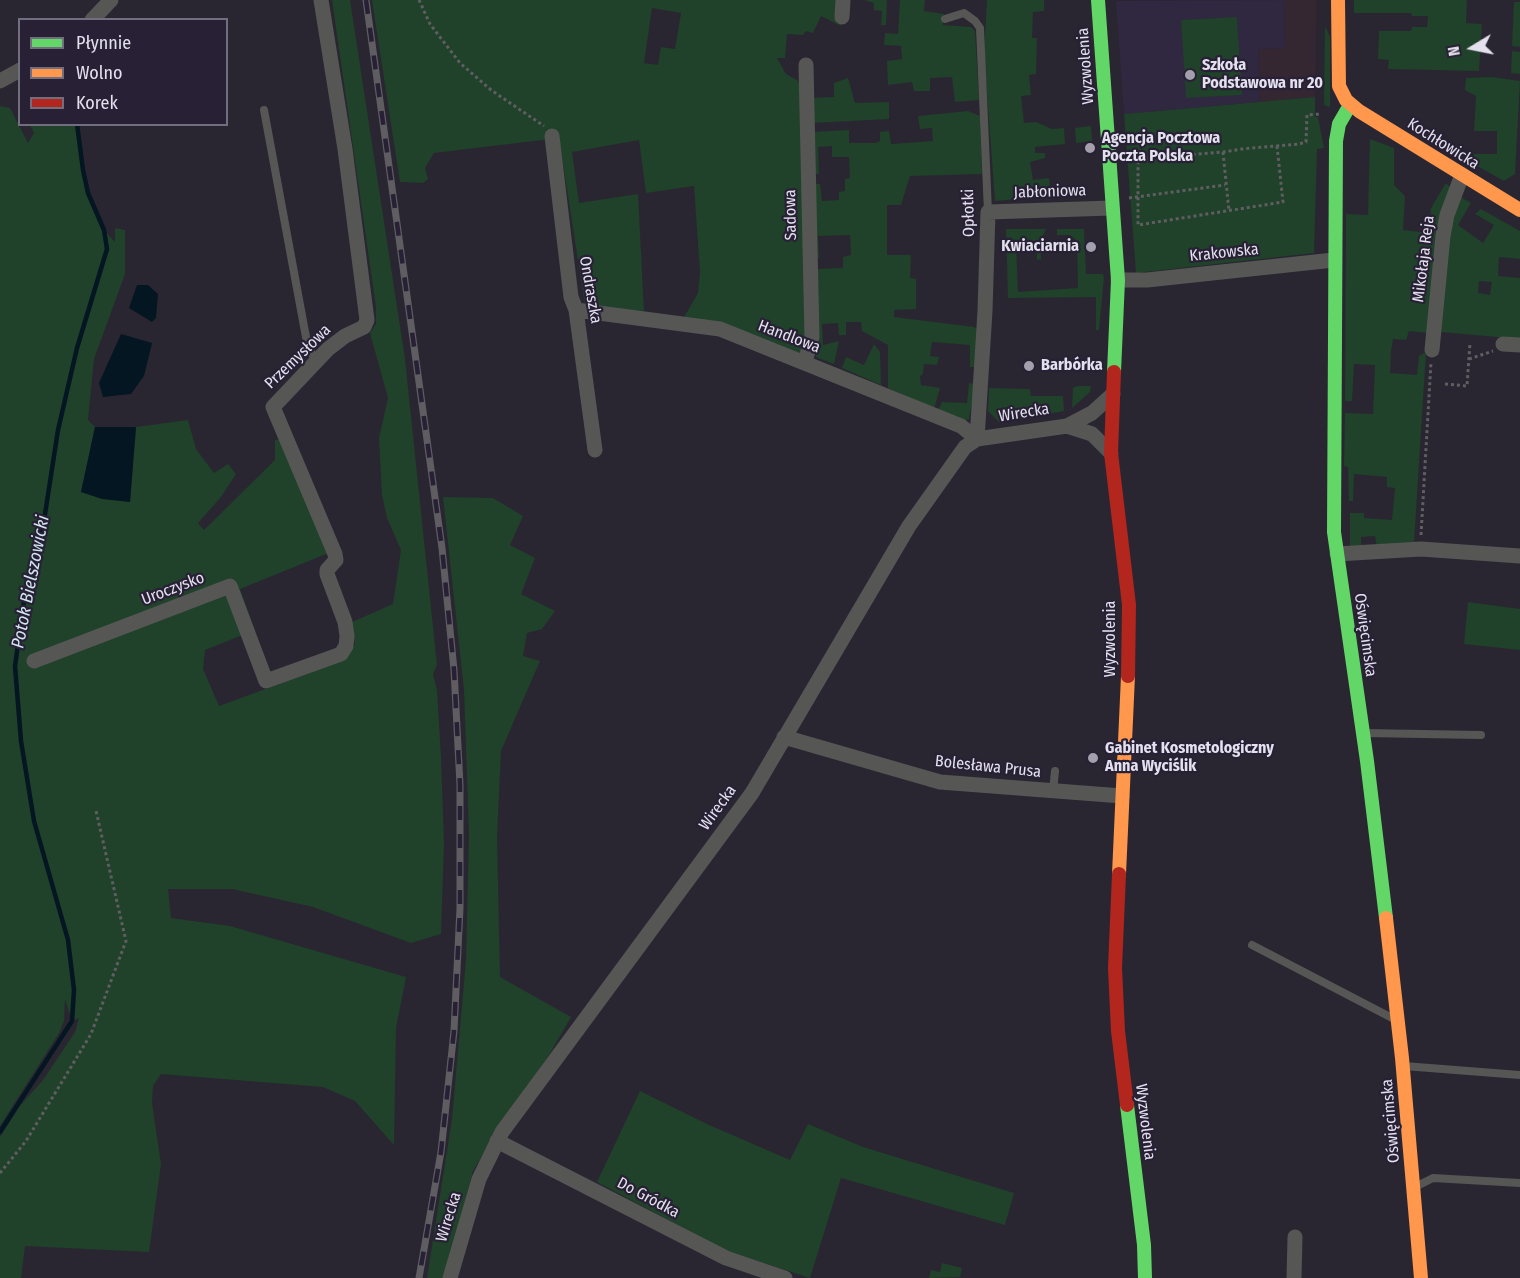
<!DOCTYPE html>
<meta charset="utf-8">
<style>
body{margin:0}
#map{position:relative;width:1520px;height:1278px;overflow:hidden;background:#292631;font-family:"Fira Sans Condensed",sans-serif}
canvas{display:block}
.legend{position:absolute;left:18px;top:18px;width:210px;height:108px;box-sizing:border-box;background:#282136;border:2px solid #736d80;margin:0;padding:8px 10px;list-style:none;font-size:18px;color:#e4e0ee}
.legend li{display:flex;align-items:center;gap:12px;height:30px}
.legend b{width:30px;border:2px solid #736d80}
.north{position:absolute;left:1442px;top:18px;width:60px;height:60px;-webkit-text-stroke:4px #282136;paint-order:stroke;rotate:260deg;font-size:16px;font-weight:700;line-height:24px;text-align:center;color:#e4e0ee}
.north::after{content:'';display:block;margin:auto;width:21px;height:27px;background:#e4e0ee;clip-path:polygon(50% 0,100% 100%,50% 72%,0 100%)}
</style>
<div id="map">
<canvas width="1520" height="1278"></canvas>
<ul class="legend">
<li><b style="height:8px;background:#63d668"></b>Płynnie</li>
<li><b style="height:8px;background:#ff974d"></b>Wolno</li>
<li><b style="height:8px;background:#b3261e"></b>Korek</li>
</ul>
<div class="north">N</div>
</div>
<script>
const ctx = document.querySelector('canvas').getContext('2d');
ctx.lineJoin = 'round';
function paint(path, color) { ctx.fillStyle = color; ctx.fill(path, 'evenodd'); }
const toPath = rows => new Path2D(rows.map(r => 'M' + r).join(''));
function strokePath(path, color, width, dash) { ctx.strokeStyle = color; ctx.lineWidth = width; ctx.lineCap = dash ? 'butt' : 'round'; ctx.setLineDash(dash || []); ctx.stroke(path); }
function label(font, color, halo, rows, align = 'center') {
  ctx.font = font + ' "Fira Sans Condensed",sans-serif'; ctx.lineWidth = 4.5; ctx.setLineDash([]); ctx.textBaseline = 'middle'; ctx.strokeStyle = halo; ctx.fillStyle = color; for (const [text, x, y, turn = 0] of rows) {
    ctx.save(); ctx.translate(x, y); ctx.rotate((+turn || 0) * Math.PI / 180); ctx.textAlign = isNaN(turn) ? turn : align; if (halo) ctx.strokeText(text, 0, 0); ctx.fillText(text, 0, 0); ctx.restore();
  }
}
paint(toPath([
 [1284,0,1316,0,1315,97,1260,102,1258,49,1285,48]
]), '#352732');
paint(toPath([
 [1284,0,1285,48,1258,49,1260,102,1124,114,1116,1]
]), '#302740');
paint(toPath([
 [332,0,350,0,405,359,437,665,433,674,437,690,441,757,444,843,441,934,411,943,313,907,232,889,168,889,171,918,230,926,406,977,396,1028,394,1145,355,1101,323,1087,161,1074,153,1086,152,1103,161,1164,149,1252,25,1246,21,1278,0,1278,0,1137,19,1107,43,1080,75,1032,79,1018,72,1021,65,999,64,1021,59,1033,0,1126,0,106,10,108,28,143,34,133,30,125,77,125,88,193,104,230,115,242,115,228,125,230,125,274,94,359,88,420,95,427,81,492,130,502,136,427,188,420,196,449,214,473,228,464,236,474,221,497,198,523,204,530,275,460,275,440,283,439,331,552,240,589,255,630,205,650,203,669,219,706,345,660,355,644,350,623,393,604,401,550,387,518,382,495,379,438,388,398,370,333,376,324,376,307],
 [372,0,839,0,841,26,821,16,813,33,806,31,803,35,787,34,785,58,777,58,786,74,797,80,801,86,807,338,803,352,799,354,683,319,698,293,700,272,694,186,646,193,639,140,572,152,579,203,638,194,644,311,591,308,585,305,559,138,434,153,425,168,428,179,423,183,400,182],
 [652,8,681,13,675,49,661,47,658,65,644,63],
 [864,0,887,0,886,25,881,25,882,11,874,10,874,3],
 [900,0,925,0,924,11,944,14,943,25,971,27,975,31,979,100,955,102,952,77,930,78,930,91,914,91,912,82,888,85,887,61,902,59,901,46,884,45,885,33,898,34],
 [987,0,1044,0,1044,11,1033,12,1032,38,1037,38,1036,74,1029,75,1031,95,1021,96,1024,123,1036,122,1052,129,1064,128,1065,144,1035,147,1035,153,1045,153,1045,158,1030,162,1033,180,1049,178,1051,196,995,201,984,53],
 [1354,0,1467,0,1466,23,1482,24,1479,71,1388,69,1389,60,1378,59,1379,31,1411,31,1412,27,1427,27,1428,16,1412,16,1411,13,1354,13],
 [1514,2,1520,2,1520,47,1512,46],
 [1237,17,1242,95,1186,98,1181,20],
 [1325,26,1330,37,1330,107,1324,105],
 [1512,51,1520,52,1520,74,1511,73],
 [1492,77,1520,81,1515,174,1504,181,1472,163,1474,154,1497,154,1497,131,1474,131,1476,96,1465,90,1466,78],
 [848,78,855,103,889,102,889,119,812,123,811,98,834,97,834,83],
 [1315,97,1315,117,1318,117,1324,148,1317,149,1314,253,1136,273,1124,114],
 [968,111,980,116,982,174,910,176,901,205,887,205,887,255,911,255,910,278,916,279,916,309,894,310,894,317,974,327,980,332,976,367,970,367,970,345,932,342,930,356,939,357,937,365,924,364,923,374,920,376,921,385,940,388,934,409,888,388,888,345,862,331,861,322,846,322,846,335,839,335,838,323,822,324,823,345,839,341,834,364,816,357,815,269,843,268,843,257,851,255,850,235,818,236,819,258,814,259,813,184,820,184,822,201,839,200,839,192,845,191,845,179,850,178,849,157,832,157,832,146,818,147,819,174,813,174,812,132,849,130,849,143,876,143,880,141,880,132,889,131,891,144,933,141,932,128,920,129,918,116],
 [1091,126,1092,141,1076,143,1075,128],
 [1370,139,1394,148,1394,185,1405,196,1403,230,1429,233,1431,208,1446,183,1451,188,1428,333,1409,331,1406,340,1393,339,1391,351,1390,373,1417,375,1419,356,1426,352,1414,543,1377,546,1375,536,1361,537,1361,547,1350,547,1350,513,1364,513,1364,518,1392,520,1395,488,1387,487,1387,477,1354,474,1353,501,1349,501,1348,467,1344,466,1345,413,1373,414,1375,365,1354,364,1352,401,1345,401,1346,214,1368,215],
 [1459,196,1471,203,1458,225,1483,243,1494,225,1475,214,1481,209,1520,231,1520,259,1499,257,1498,276,1520,278,1520,339,1440,332,1447,237],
 [1479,281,1492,282,1490,295,1478,293],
 [1006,229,1046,229,1040,242,1041,259,1037,260,1037,244,1016,245,1018,292,1078,288,1077,241,1070,235,1057,235,1057,229,1084,229,1086,274,1103,274,1104,278,1099,330,1096,330,1096,297,1008,298],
 [874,344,880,352,881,385,842,368,846,357,864,365],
 [969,383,975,384,969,419,963,421,938,411,942,402,967,403],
 [1077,386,1091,386,1090,392,1072,408,1073,388],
 [989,388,1030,389,1031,396,1063,396,1064,411,1000,423,988,411],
 [443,497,493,498,523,516,510,545,535,558,521,594,555,611,542,629,527,633,523,656,540,661,501,751,497,837,500,977,571,1017,549,1055,500,1125,473,1171,444,1278,427,1278,452,1119,466,960,469,834,464,690],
 [1468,602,1520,609,1520,650,1464,644],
 [640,1091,707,1124,790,1160,808,1124,863,1147,1014,1193,1005,1225,841,1178,810,1278,727,1251,597,1182],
 [942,1263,962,1268,960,1277,929,1278,931,1270,940,1272]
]), '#20412a');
paint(toPath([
 [137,285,148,285,158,294,156,318,152,322,129,308],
 [121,334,152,343,144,376,131,394,103,397,99,383],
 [95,427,136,427,130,502,102,499,81,492]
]), '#041622');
strokePath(toPath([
 [0,1132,72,1021,74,990,68,940,34,821,21,741,15,666,24,601,37,566,58,430,77,348,107,249,104,230,88,193,83,170,77,124]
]), '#041622', 4.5);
strokePath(toPath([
 [419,0,430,24,460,63,491,90,544,126],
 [1277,146,1283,202,1138,225,1138,159,1223,152,1242,149,1299,144,1306,142,1307,115,1321,114],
 [1223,152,1229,211],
 [1129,198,1225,185],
 [1469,359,1493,351],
 [1445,384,1467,386,1470,343],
 [1421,535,1431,362],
 [0,1173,26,1141,91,1034,126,941,96,811]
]), '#5f5e61', 3, [3, 3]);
strokePath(toPath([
 [945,19,964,13,975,21,980,28,988,212],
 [264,110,308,348,316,360],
 [1364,733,1481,735],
 [1053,792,1055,771],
 [1252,945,1394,1019],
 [1404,1066,1520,1075],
 [1415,1187,1433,1178,1520,1183]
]), '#565655', 8);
strokePath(toPath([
 [842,17,843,0],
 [92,20,111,0],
 [0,81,20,70],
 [552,136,571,297,576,310,595,450],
 [1118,280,1147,280,1334,260],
 [576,310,720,329,961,426,977,439],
 [1503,344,1520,345],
 [1432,350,1443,236,1447,215,1462,175],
 [805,362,812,337,806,65],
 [1067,426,1092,434,1111,453],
 [977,439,985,311,988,212,1112,208],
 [1337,554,1421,549,1520,556],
 [34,661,230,586,266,681,341,654,346,646,347,636,345,622,327,574,327,570,336,560,335,554,273,407,328,349,345,336,364,327,367,320,345,149,321,0],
 [784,737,940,782,1122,796],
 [497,1141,726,1258,785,1278],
 [450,1278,479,1179,502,1132,752,793,909,526,965,447,977,439,1067,426,1092,413,1113,394],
 [1294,1278,1295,1237]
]), '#565655', 15);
strokePath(toPath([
 [1098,0,1118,280,1114,372],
 [1350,105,1339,124,1336,141,1334,532,1367,761,1386,918],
 [1127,1105,1144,1245,1145,1278]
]), '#63d668', 14);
strokePath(toPath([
 [1338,0,1339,86,1346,100,1359,111,1520,210],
 [1119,874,1128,676],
 [1386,918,1402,1058,1421,1278]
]), '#ff974d', 14);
strokePath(toPath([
 [1114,372,1111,453,1129,605,1128,676],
 [1119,874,1115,968,1118,1031,1127,1105]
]), '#b3261e', 14);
const rail = toPath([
 [366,0,442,548,454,670,460,785,460,908,454,1031,441,1152,419,1278]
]);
strokePath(rail, '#5f5d62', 7);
strokePath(rail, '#282136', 4.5, [14]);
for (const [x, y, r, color] of [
 [1190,75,6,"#a39fac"],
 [1090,148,6,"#a39fac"],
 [1091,247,6,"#a39fac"],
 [1029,366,6,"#a39fac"],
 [1093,758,6,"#a39fac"]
]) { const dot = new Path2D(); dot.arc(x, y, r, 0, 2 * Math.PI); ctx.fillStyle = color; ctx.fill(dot); strokePath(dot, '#282136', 2); }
label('16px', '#e4e0ee', '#282136', [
 ["Wyzwolenia",1086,66,-94],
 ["Kochłowicka",1443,144,32],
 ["Jabłoniowa",1050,192,-2],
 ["Opłotki",969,213,-91],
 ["Sadowa",791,215,-91],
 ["Krakowska",1224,253,-6],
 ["Mikołaja Reja",1424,259,-83],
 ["Ondraszka",590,290,80],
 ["Handlowa",789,337,21],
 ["Przemysłowa",298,357,-44],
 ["Wirecka",1024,413,-9],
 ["Uroczysko",173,589,-21],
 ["Oświęcimska",1365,635,82],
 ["Wyzwolenia",1111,639,-90],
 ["Bolesława Prusa",988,767,6],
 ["Wirecka",718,808,-54],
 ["Oświęcimska",1391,1121,-95],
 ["Wyzwolenia",1145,1122,83],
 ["Do Gródka",648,1198,28],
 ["Wirecka",449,1217,-73]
]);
label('bold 16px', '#e4e0ee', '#282136', [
 ["Szkoła",1202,66],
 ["Podstawowa nr 20",1202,84],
 ["Agencja Pocztowa",1102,139],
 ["Poczta Polska",1102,157],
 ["Kwiaciarnia",1079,247,"right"],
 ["Barbórka",1041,366],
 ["Gabinet Kosmetologiczny",1105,749],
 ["Anna Wyciślik",1105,767]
], 'left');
label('italic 18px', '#d2e7f2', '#282136', [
 ["Potok Bielszowicki",31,582,-79]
]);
</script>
